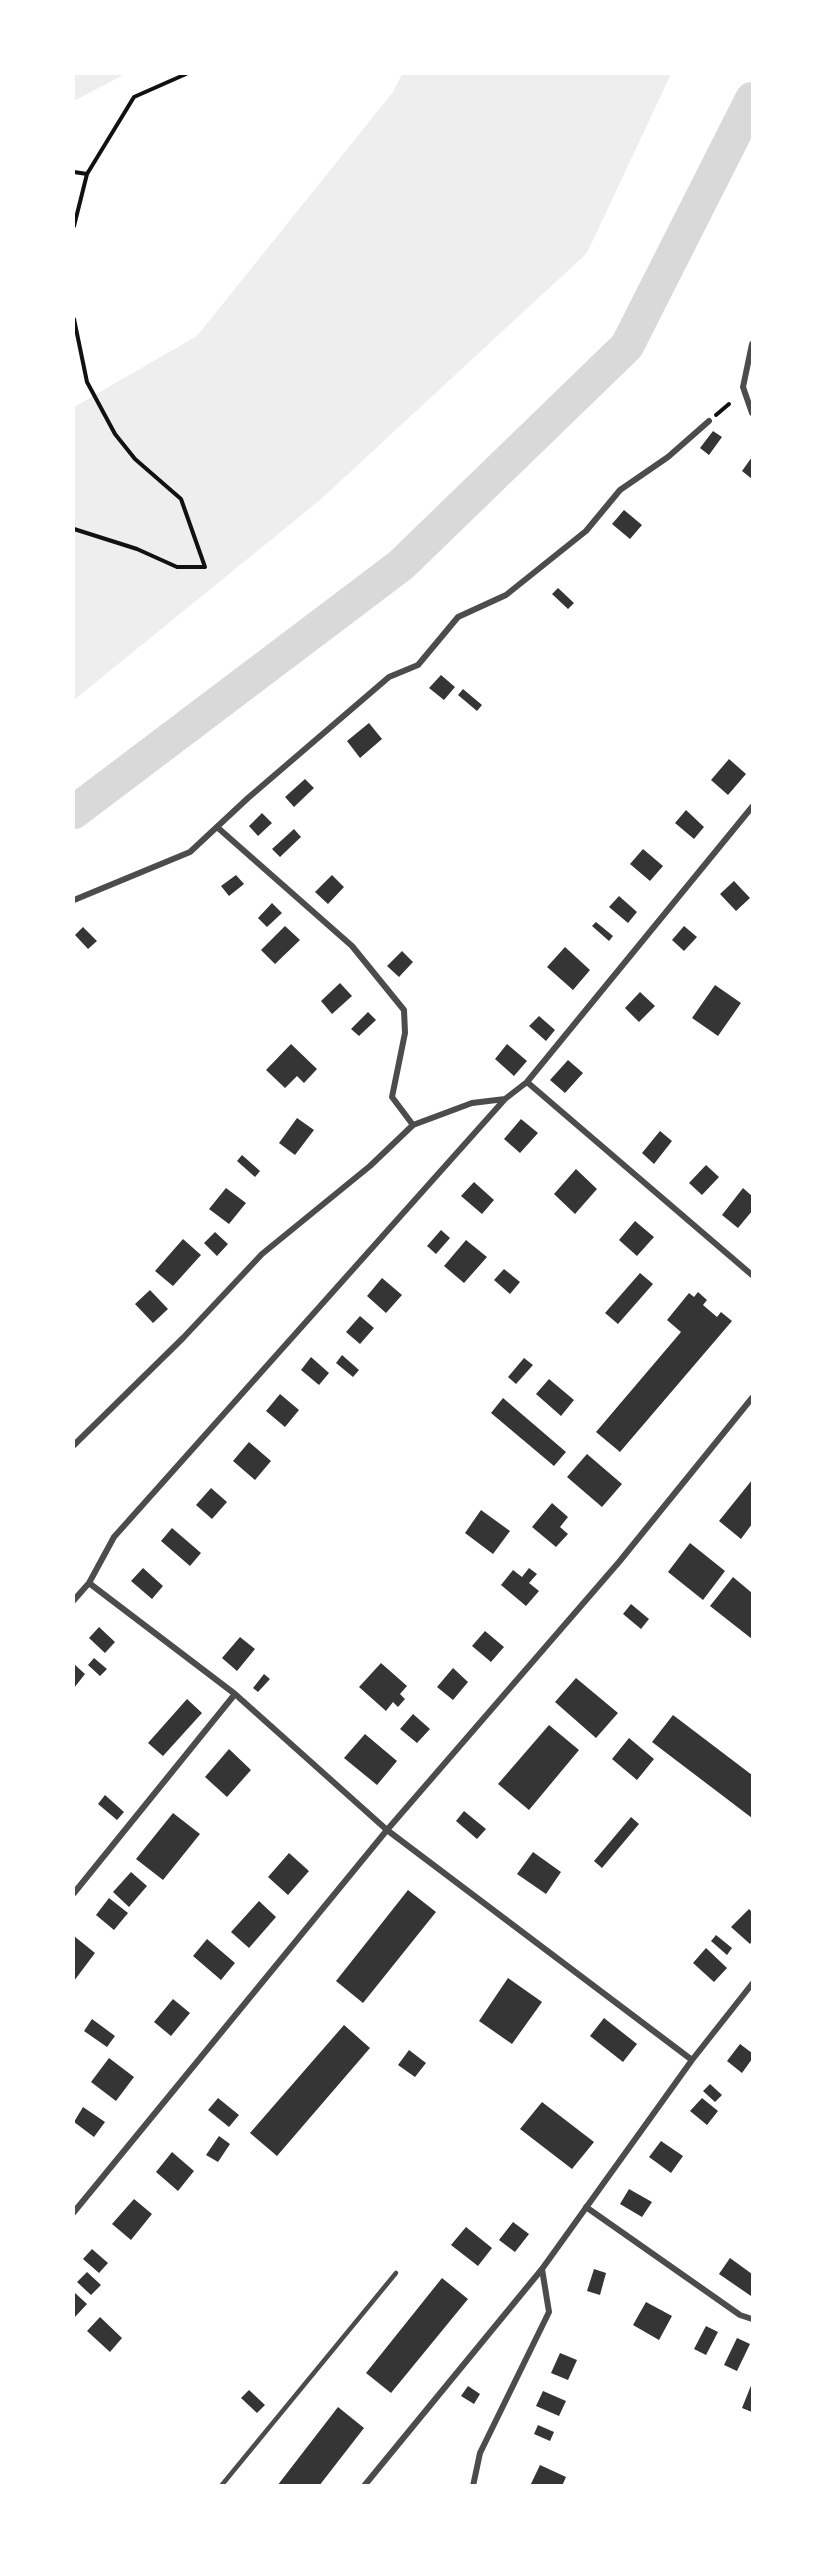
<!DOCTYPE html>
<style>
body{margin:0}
#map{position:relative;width:826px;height:2559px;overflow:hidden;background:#fff;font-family:"IBM Plex Sans",sans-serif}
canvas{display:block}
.frame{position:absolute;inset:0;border:75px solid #fff;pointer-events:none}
</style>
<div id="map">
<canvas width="826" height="2559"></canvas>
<div class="frame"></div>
</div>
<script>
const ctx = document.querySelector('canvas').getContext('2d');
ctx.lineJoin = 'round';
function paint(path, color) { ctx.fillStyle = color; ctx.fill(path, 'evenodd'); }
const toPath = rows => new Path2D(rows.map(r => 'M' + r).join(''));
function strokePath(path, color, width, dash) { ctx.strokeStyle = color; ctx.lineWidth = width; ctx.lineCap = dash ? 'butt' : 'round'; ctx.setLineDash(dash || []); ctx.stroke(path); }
paint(toPath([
 [74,74,125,74,74,101],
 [402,74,671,74,587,253,320,500,74,700,74,407,197,336,393,92]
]), '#eee');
strokePath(toPath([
 [74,812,401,565,627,346,752,99]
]), '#d9d9d9', 34);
paint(toPath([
 [713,431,722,437,709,455,700,448],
 [752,457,752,479,742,471],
 [624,510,642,525,630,539,612,524],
 [558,588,574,603,568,609,552,594],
 [441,675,455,687,444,700,429,688],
 [463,689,482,705,477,711,458,695],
 [369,723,382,739,360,758,347,741],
 [729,759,746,774,728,795,711,780],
 [305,779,314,788,294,807,285,797],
 [686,810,704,827,694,839,675,823],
 [262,813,272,823,258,836,249,826],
 [294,829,301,837,280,857,272,849],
 [643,849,663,866,650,881,630,864],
 [236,875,244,884,229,896,221,886],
 [332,875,344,887,328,904,315,892],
 [734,881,750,898,736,911,720,894],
 [619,896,637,912,628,923,609,907],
 [272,903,282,913,267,927,258,918],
 [596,922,613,936,609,941,592,926],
 [285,926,300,940,275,964,261,950],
 [684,926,697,937,684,951,672,940],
 [83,927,97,941,88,949,75,935],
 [565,947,590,970,573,990,547,967],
 [402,951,413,962,399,977,387,966],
 [340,983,352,996,332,1014,321,1001],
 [715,985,741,1003,718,1036,692,1018],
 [640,992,655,1006,639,1022,625,1008],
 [368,1012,376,1020,359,1036,351,1029],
 [539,1016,555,1030,546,1041,529,1026],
 [291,1044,317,1069,304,1083,297,1076,285,1088,266,1070],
 [507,1044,527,1061,514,1076,495,1059],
 [568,1060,583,1073,565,1093,550,1080],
 [297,1118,314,1130,295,1155,279,1143],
 [521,1119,538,1133,520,1153,504,1139],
 [660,1131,672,1141,654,1164,642,1153],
 [242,1155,260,1171,255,1177,237,1161],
 [706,1165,719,1177,702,1195,689,1183],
 [576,1169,597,1189,575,1214,554,1194],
 [474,1182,494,1200,482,1214,461,1196],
 [226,1188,246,1203,229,1224,209,1209],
 [743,1188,752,1196,752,1211,738,1228,722,1215],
 [635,1221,654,1237,637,1256,619,1240],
 [441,1230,450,1238,436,1254,427,1246],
 [215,1232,228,1244,217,1256,204,1243],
 [183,1239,201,1255,173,1286,155,1271],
 [466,1240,487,1257,464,1283,444,1266],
 [504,1269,520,1282,510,1294,494,1280],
 [640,1273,653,1284,618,1324,605,1313],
 [382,1278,402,1295,386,1313,367,1296],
 [150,1290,168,1309,153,1323,135,1304],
 [698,1292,707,1300,703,1305,717,1317,721,1312,732,1321,620,1452,596,1432,681,1332,667,1320,689,1293,694,1297],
 [360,1316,374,1328,360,1344,346,1332],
 [342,1355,359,1370,353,1377,336,1363],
 [311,1357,329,1373,319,1385,301,1370],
 [524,1358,533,1365,516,1384,508,1377],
 [549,1379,574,1400,561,1416,536,1394],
 [280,1394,299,1410,285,1427,266,1411],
 [503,1398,566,1452,554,1466,491,1413],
 [249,1442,271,1461,255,1480,233,1461],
 [587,1454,622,1484,602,1507,567,1477],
 [752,1480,752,1524,741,1539,719,1521],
 [211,1488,227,1502,212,1519,196,1505],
 [552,1503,568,1517,560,1527,568,1534,556,1547,532,1527],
 [481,1510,510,1531,493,1554,465,1533],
 [172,1528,201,1553,190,1566,161,1541],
 [690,1543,725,1571,703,1600,668,1572],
 [143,1568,163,1586,152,1599,131,1581],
 [529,1568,537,1574,529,1583,539,1591,526,1606,501,1585,513,1570,522,1577],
 [733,1577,752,1593,752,1639,710,1606],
 [631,1604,649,1619,641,1629,623,1614],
 [99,1627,115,1642,105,1653,89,1638],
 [485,1631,504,1647,491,1662,472,1646],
 [240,1637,255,1649,237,1671,222,1658],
 [94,1658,107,1669,100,1676,88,1665],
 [381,1663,407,1686,400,1694,405,1699,398,1707,393,1702,386,1711,359,1687],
 [74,1664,85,1674,74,1688],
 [453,1668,468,1682,453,1700,437,1687],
 [264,1674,270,1679,258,1692,253,1688],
 [576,1678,618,1713,596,1738,555,1702],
 [187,1699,202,1713,163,1756,148,1743],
 [413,1714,430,1729,417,1743,400,1729],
 [673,1715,752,1775,752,1818,652,1742],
 [549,1725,579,1750,529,1810,498,1784],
 [365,1734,397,1761,377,1785,344,1758],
 [629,1738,654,1759,637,1780,612,1759],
 [229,1749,251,1770,227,1797,205,1777],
 [105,1795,124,1812,117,1820,98,1804],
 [464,1811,486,1829,477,1839,456,1821],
 [173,1813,200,1834,163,1880,136,1859],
 [631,1817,639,1824,602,1868,594,1861],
 [533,1852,561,1872,546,1894,517,1874],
 [289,1853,309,1871,288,1895,268,1877],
 [131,1872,147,1886,129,1907,113,1892],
 [408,1890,436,1912,363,2003,336,1981],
 [109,1898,128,1913,114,1930,96,1915],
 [259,1901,276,1917,249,1948,231,1932],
 [749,1909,752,1912,752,1941,750,1944,731,1927],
 [716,1935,732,1948,727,1955,711,1941],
 [74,1936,95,1953,74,1981],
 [207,1939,235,1963,221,1980,193,1956],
 [706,1948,727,1968,714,1982,693,1963],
 [508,1978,542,2002,512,2044,479,2021],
 [173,1999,190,2013,171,2036,154,2022],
 [604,2018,637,2044,623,2062,590,2036],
 [92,2019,115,2036,107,2047,84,2031],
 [344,2025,370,2048,277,2156,250,2133],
 [740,2044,752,2053,752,2059,742,2073,727,2061],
 [409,2050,426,2063,415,2077,398,2065],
 [109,2058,134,2077,116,2101,91,2082],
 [710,2084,722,2095,715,2102,703,2091],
 [218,2098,239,2115,229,2127,208,2110],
 [702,2098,718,2111,707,2125,690,2111],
 [542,2102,594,2142,572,2169,520,2129],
 [83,2107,105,2122,94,2137,74,2122],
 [219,2136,230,2144,218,2162,206,2155],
 [661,2141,683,2156,671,2173,649,2157],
 [172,2152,194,2171,178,2191,156,2172],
 [629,2189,652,2202,642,2217,620,2204],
 [134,2199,152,2214,131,2240,112,2224],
 [513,2222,529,2234,515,2252,499,2240],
 [466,2227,492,2248,478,2266,451,2245],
 [92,2249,108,2263,99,2273,83,2259],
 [730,2258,752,2274,751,2296,719,2274],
 [594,2269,606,2273,600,2295,587,2291],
 [87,2272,101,2285,91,2295,77,2282],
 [442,2278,468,2299,391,2393,366,2373],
 [74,2292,87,2304,74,2318],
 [646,2302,672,2316,659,2340,633,2325],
 [100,2317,122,2338,110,2352,87,2331],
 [706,2326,718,2332,706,2355,694,2349],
 [737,2338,750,2344,737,2371,724,2365],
 [560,2353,577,2360,568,2380,551,2373],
 [752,2383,752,2412,742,2408],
 [468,2386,480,2394,474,2404,461,2396],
 [249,2390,265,2405,257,2413,241,2398],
 [543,2391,566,2401,559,2416,536,2406],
 [338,2407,364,2428,319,2486,277,2486],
 [538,2425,554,2432,550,2441,534,2434],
 [540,2465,566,2477,562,2486,530,2486]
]), '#353535');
strokePath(toPath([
 [74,172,87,174],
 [74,226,87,174,134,97,186,74],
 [74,319,87,382,115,434,135,459,181,499,205,567,177,567,137,549,74,529],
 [716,415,729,404]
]), '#111', 4);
strokePath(toPath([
 [221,2486,396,2273]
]), '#4c4c4c', 4.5);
strokePath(toPath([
 [752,344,743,387,752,413],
 [217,827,352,946,404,1010,405,1033,392,1097,413,1125],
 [74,900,190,852,248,798,389,677,418,665,458,617,506,595,586,531,620,490,668,457,709,421],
 [527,1082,752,1275],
 [74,1445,183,1338,262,1254,370,1166,413,1125,472,1103,505,1099],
 [89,1583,235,1694,387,1830,692,2060],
 [74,1600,89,1583,114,1537,505,1099,527,1082,752,807],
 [74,1893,235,1694],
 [586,2207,740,2315,752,2319],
 [74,2212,387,1830,619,1562,752,1398],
 [364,2486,542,2269,692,2060,752,1984],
 [473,2486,480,2453,549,2312,542,2269]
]), '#4c4c4c', 6);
</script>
